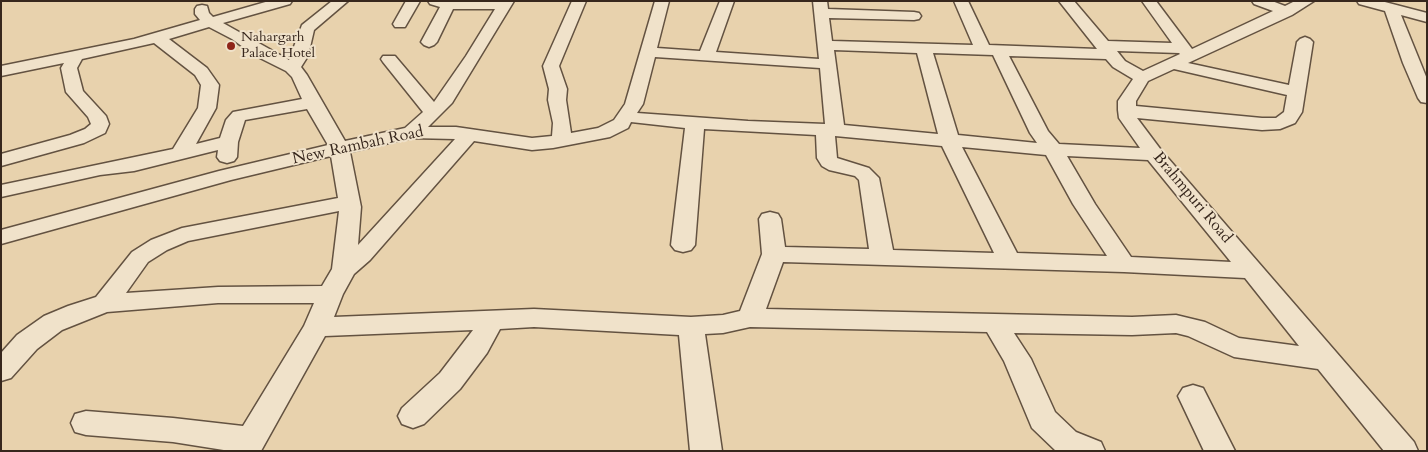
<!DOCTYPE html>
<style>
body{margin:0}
#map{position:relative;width:1428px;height:452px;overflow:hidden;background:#e8d2ad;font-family:Cardo,serif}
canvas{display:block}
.frame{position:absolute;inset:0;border:2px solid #37271d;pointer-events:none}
</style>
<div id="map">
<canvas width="1428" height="452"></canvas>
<div class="frame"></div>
</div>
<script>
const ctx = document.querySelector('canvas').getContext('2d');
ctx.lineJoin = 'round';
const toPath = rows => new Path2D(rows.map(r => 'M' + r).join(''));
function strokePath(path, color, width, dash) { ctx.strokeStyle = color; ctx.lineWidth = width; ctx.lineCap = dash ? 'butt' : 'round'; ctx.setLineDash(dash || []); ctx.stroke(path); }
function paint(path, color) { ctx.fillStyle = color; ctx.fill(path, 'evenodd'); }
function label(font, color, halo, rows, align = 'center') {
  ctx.font = font + ' Cardo,serif'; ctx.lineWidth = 4; ctx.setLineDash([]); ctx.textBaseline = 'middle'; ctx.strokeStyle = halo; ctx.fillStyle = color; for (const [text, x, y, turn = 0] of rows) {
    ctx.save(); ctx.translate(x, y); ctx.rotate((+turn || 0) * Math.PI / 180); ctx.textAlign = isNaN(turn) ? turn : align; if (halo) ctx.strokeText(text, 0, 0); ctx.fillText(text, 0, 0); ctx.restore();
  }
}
const minor = toPath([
 [269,1,292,1,290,4,223,23,289,60,302,25,332,1,348,1,314,30,308,56,301,67,307,75,345,141,405,128,423,112,383,62,381,59,383,56,395,56,434,102,466,56,495,9,453,9,437,42,434,45,429,47,424,45,421,42,440,7,430,4,428,1,514,1,452,103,428,127,456,127,532,138,552,136,553,123,548,100,549,89,543,66,572,1,586,1,559,66,567,89,566,100,571,133,598,128,614,120,625,104,655,1,669,1,657,48,700,51,720,1,734,1,716,52,819,59,813,1,827,1,828,9,914,12,919,13,921,16,919,19,914,20,829,18,832,41,973,45,954,1,968,1,989,45,1097,49,1059,1,1074,1,1108,41,1172,43,1142,1,1156,1,1192,49,1273,11,1254,4,1252,1,1272,1,1285,6,1295,1,1314,1,1292,15,1188,63,1289,85,1297,42,1300,39,1305,37,1310,39,1313,42,1302,112,1295,123,1280,129,1262,130,1137,118,1161,150,1414,442,1418,451,1384,451,1318,369,1234,357,1188,336,1176,333,1132,335,1014,333,1031,359,1055,412,1076,432,1101,442,1105,451,1056,451,1032,428,1004,361,987,332,750,327,723,333,705,334,722,451,690,451,679,335,534,327,500,329,487,353,460,389,424,424,413,428,402,424,398,416,402,408,440,373,473,330,325,336,261,451,230,451,173,442,86,435,75,432,71,423,75,414,86,411,173,418,243,426,304,326,314,303,218,303,107,312,62,330,37,349,11,378,1,381,1,353,17,335,44,316,68,306,96,297,132,252,151,240,182,228,338,198,331,156,231,180,1,244,1,230,219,171,328,145,307,109,245,120,238,142,237,157,234,161,227,163,220,161,217,157,218,150,134,171,100,175,1,197,1,185,173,149,198,108,201,85,195,75,154,43,82,59,77,68,83,91,106,116,109,124,105,133,84,143,1,166,1,154,70,135,85,129,91,124,88,117,66,92,61,68,64,63,1,76,1,66,134,39,200,20,195,14,195,9,197,6,202,5,207,6,209,13,213,17,269,1],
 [209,27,232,39,254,55,286,71,292,77,302,99,233,112,226,120,220,138,196,144,216,108,219,85,207,68,169,39,209,27],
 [834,50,917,53,938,134,844,125,834,50],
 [1117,51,1179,53,1180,54,1143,71,1125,61,1117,51],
 [933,53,993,55,1030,133,1037,143,958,135,933,53],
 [1009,56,1106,59,1113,67,1133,79,1118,101,1118,110,1119,118,1140,148,1059,144,1048,131,1009,56],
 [655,57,820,68,825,124,748,121,637,113,643,104,655,57],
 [1174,69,1287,95,1284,112,1276,118,1262,118,1136,106,1136,101,1148,81,1174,69],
 [631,122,685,128,671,245,675,250,683,252,691,250,695,245,704,129,816,135,817,158,822,166,829,170,855,176,859,180,869,249,785,247,781,219,778,214,770,212,762,214,759,219,762,254,740,311,723,315,691,317,534,309,334,317,343,294,354,274,370,260,474,141,532,150,553,148,610,137,628,128,631,122],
 [835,136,942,146,994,253,893,250,879,178,869,168,837,158,835,136],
 [411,138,455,139,358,245,361,207,350,152,411,138],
 [962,147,1046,155,1073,204,1107,256,1017,253,962,147],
 [1067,156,1148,160,1231,262,1131,257,1095,204,1067,156],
 [339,211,332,269,322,286,218,287,126,293,148,262,167,250,188,241,339,211],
 [783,262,1124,272,1245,278,1299,346,1239,338,1205,322,1176,315,1132,317,766,309,783,262],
 [406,1,420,1,405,27,395,27,393,24,406,1],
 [1357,1,1381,1,1427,13,1427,22,1401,15,1427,79,1427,103,1421,102,1418,98,1403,63,1385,11,1359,4,1357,1],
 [1193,385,1203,388,1235,451,1204,451,1178,396,1183,388,1193,385]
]);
strokePath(minor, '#635241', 3);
paint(minor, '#f0e2ca');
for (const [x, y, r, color] of [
 [231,46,5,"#8f2418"]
]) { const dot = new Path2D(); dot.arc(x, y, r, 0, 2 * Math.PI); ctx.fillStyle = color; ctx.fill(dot); strokePath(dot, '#f0e2ca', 2); }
label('14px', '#37271d', '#f0e2ca', [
 ["Nahargarh",241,38],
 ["Palace Hotel",241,54]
], 'left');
label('16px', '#37271d', '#f0e2ca', [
 ["New Rambah Road",358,146,-12],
 ["Brahmpuri Road",1192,198,50]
]);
</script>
